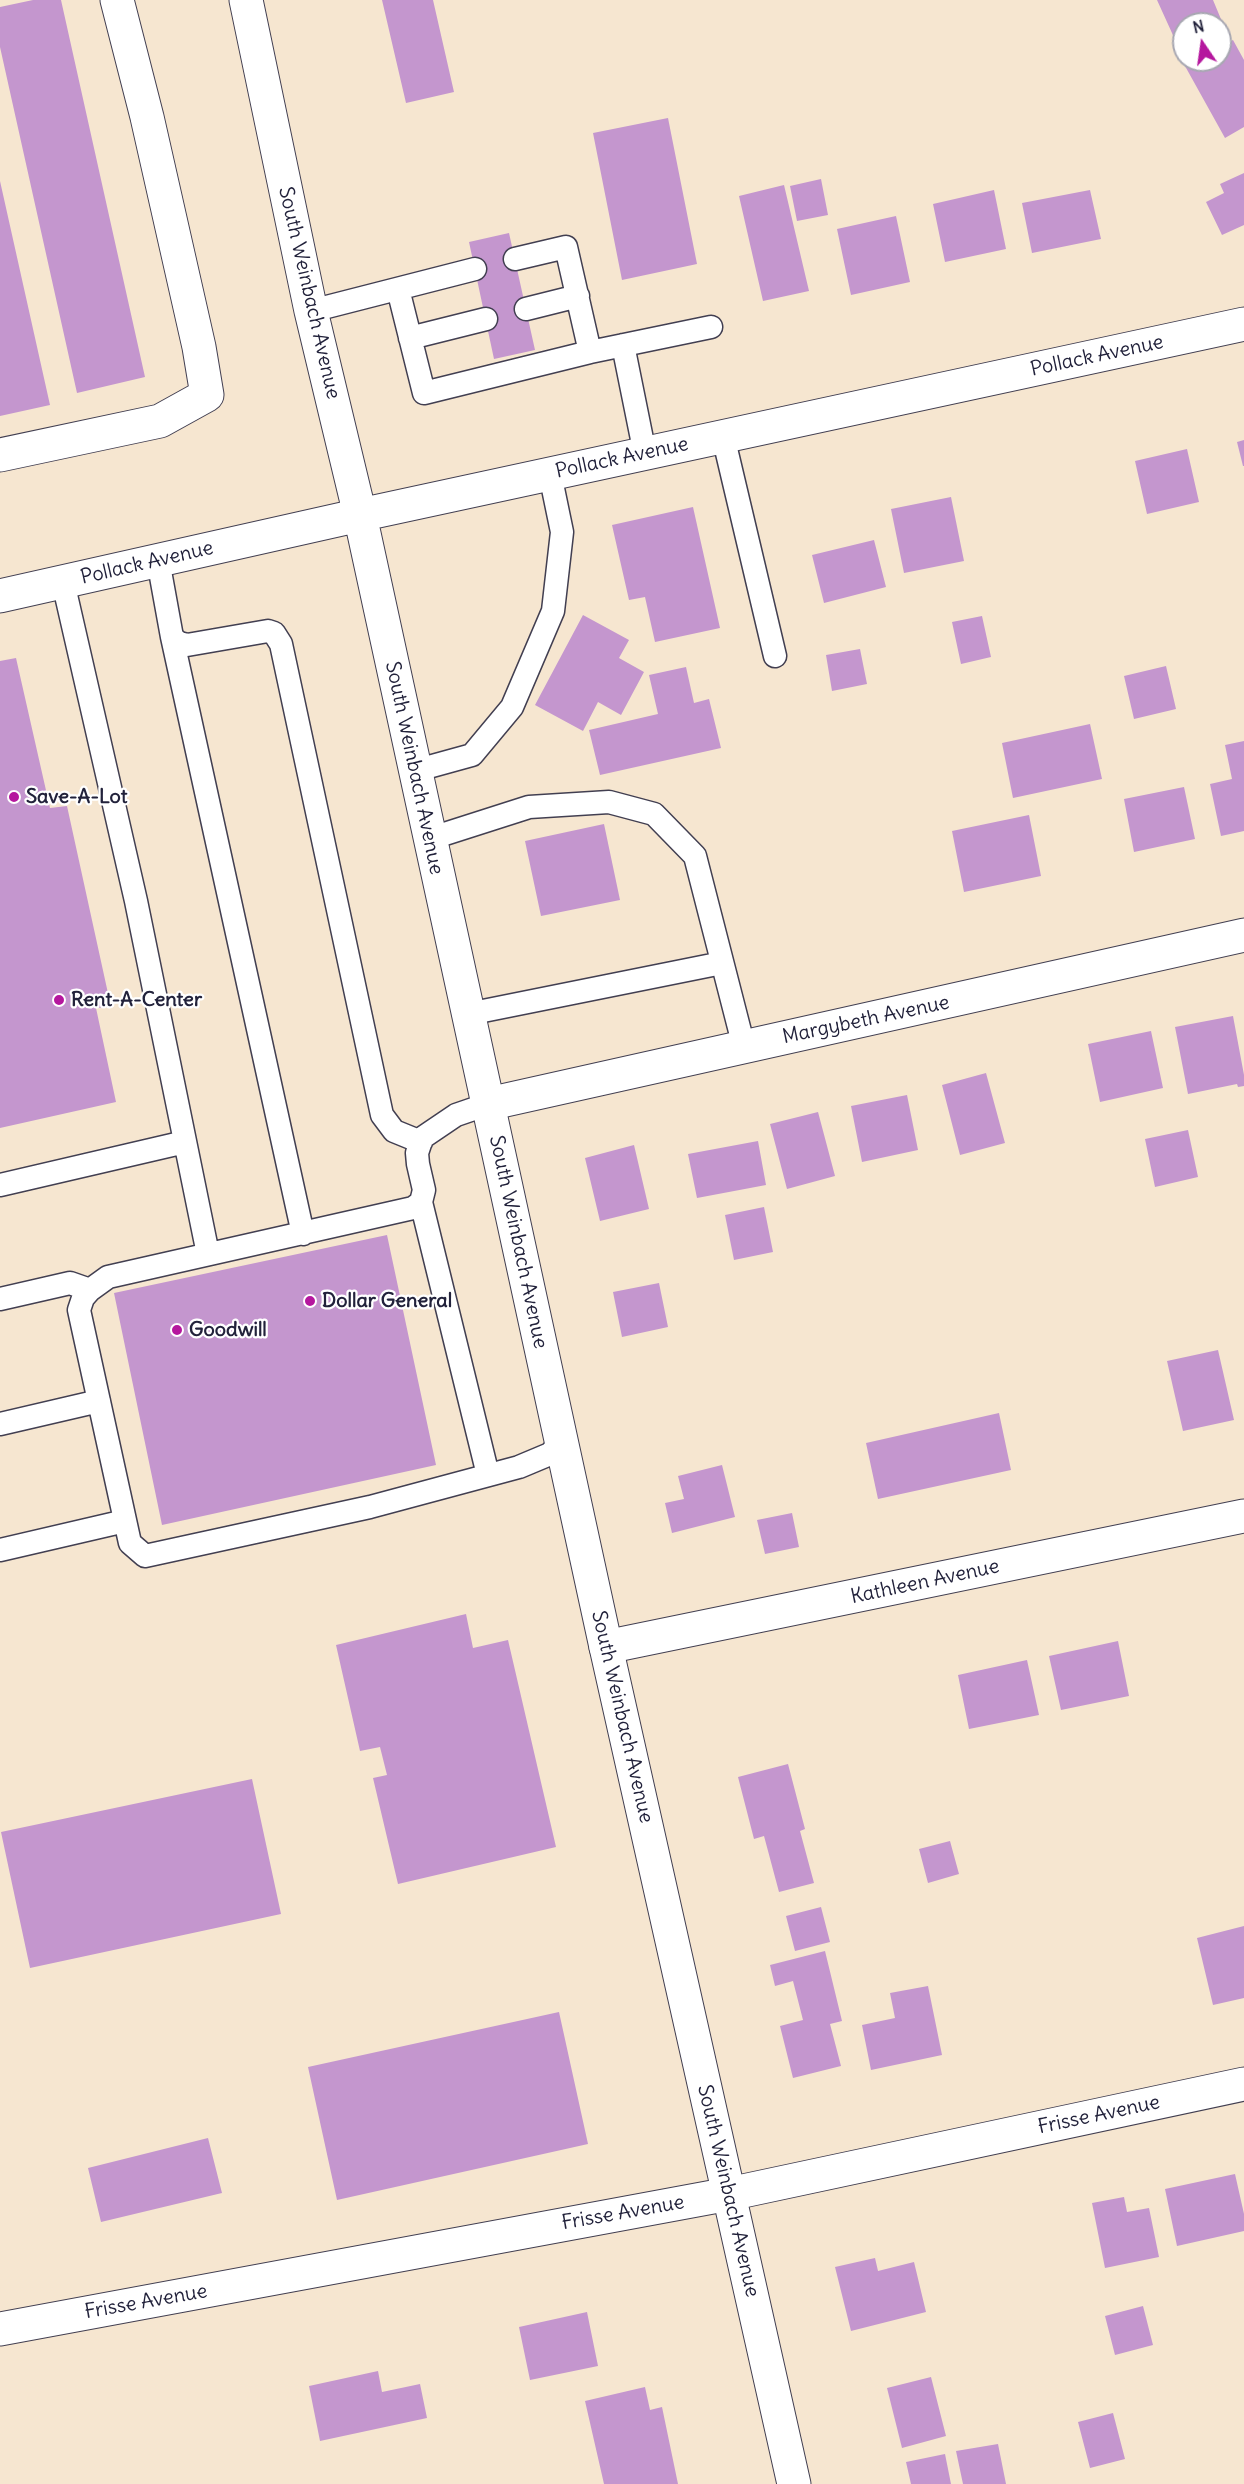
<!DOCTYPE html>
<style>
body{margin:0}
#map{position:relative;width:1244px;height:2484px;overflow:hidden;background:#f6e6d0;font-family:Delius,sans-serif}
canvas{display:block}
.north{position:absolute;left:1172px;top:12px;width:60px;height:60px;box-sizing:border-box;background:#fff;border:2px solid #a7a7b1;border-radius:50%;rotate:347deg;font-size:16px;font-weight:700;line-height:24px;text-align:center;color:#22223b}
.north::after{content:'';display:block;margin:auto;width:21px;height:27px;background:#b5179e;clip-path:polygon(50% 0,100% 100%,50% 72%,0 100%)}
</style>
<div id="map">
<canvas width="1244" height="2484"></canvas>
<div class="north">N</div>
</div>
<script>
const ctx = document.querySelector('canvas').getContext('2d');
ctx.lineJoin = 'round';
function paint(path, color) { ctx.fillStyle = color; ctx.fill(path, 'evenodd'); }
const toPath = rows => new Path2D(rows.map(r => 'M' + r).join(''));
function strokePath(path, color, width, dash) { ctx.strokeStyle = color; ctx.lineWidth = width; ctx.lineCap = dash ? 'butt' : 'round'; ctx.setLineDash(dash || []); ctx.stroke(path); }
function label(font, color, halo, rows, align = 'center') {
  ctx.font = font + ' Delius,sans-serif'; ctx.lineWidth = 4.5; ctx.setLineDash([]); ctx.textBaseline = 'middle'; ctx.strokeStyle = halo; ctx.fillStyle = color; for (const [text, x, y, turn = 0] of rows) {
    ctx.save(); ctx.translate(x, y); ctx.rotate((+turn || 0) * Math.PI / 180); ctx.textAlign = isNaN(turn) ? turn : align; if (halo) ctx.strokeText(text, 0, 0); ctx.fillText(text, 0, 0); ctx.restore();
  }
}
paint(toPath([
 [33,0,61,0,145,377,77,393,0,47,0,7],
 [382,0,433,0,454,92,406,103],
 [1157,0,1213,0,1223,24,1184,24,1184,41,1177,44],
 [1233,40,1244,60,1244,127,1225,138,1185,66,1196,60,1220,60,1220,47],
 [668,118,697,264,622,280,593,133],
 [1244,173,1244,225,1222,235,1206,202,1224,193,1220,184],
 [821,179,828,215,797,221,790,186],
 [0,181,50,405,0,416],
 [784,185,809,291,763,301,739,196],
 [994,190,1006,249,945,262,933,204],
 [1090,190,1101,239,1032,253,1022,203],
 [896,216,910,282,851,295,837,229],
 [509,233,535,350,494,359,469,242],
 [1244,440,1244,466,1243,466,1237,442],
 [1187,449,1199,502,1147,514,1135,461],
 [951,497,964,561,904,573,891,509],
 [693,507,720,628,655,642,645,597,629,600,612,525],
 [874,540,886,587,824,603,812,555],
 [583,615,629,640,619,658,644,672,621,715,598,702,583,731,535,705],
 [982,616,991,657,961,664,952,622],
 [860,649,867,684,832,691,826,655],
 [16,658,50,808,67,806,111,1007,96,1008,116,1102,0,1128,0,661],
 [1166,666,1176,709,1134,719,1124,676],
 [686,667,694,703,709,699,721,748,600,775,589,730,658,714,649,675],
 [1090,724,1102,779,1013,798,1002,743],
 [1244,741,1244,831,1221,836,1210,784,1232,779,1225,745],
 [1184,787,1195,839,1134,852,1124,799],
 [1029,815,1041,876,964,892,952,831],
 [604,824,620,900,541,916,525,841],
 [1233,1016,1244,1075,1244,1086,1238,1087,1237,1084,1188,1094,1175,1027],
 [1151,1031,1163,1088,1100,1102,1088,1044],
 [986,1073,1005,1143,960,1155,942,1085],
 [907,1095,918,1150,862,1162,851,1106],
 [818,1112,835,1176,787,1189,770,1124],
 [1188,1130,1198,1177,1155,1187,1145,1139],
 [758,1141,766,1185,697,1198,688,1154],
 [634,1145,649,1209,600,1221,585,1158],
 [764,1207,773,1252,734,1260,725,1215],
 [387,1235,436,1465,162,1525,114,1293],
 [659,1283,668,1327,622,1337,613,1292],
 [1218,1350,1234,1420,1183,1431,1167,1361],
 [999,1413,1011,1470,878,1499,866,1443],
 [722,1465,735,1517,672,1533,665,1503,684,1499,678,1476],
 [792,1513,799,1547,765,1554,757,1520],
 [466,1614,473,1648,508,1640,556,1847,398,1884,373,1778,387,1775,380,1747,360,1751,336,1645],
 [1118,1641,1129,1696,1061,1710,1049,1656],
 [1027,1660,1039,1715,969,1729,958,1675],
 [788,1764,805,1829,800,1831,814,1883,779,1892,764,1836,754,1839,738,1777],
 [252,1779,281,1914,30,1968,1,1832],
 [950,1841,959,1874,928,1883,919,1849],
 [821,1907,830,1942,795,1951,786,1916],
 [1244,1926,1244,1998,1213,2005,1197,1938],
 [825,1951,842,2021,830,2024,841,2066,793,2078,780,2026,803,2020,793,1981,775,1986,770,1965],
 [928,1986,942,2055,871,2070,862,2025,895,2018,890,1993],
 [559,2012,588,2144,337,2200,308,2067],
 [208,2138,222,2193,101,2222,88,2168],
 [1235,2174,1244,2214,1244,2231,1177,2246,1165,2189],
 [1124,2197,1127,2212,1149,2208,1159,2257,1105,2268,1092,2203],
 [875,2258,878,2271,914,2262,926,2312,851,2331,835,2267],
 [1143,2306,1153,2345,1115,2355,1105,2316],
 [587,2312,598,2366,530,2380,519,2327],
 [378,2371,382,2392,420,2384,427,2418,320,2441,309,2386],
 [931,2377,946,2436,902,2448,887,2388],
 [645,2387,650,2410,662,2407,678,2484,604,2484,585,2401],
 [1113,2413,1125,2459,1090,2468,1078,2422],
 [998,2444,1006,2484,963,2484,956,2451],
 [945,2454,951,2484,911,2484,906,2462]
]), '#c496ce');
const lane = toPath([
 [515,259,566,247,590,352],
 [398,289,424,393,590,352,711,327],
 [526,309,578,296],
 [311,311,475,269],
 [410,338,486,319],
 [623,345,645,454],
 [723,436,775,656],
 [158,560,172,637,303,1234],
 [63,582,136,901,208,1254],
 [172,637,179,643,187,645,268,631,274,633,281,644,382,1115,394,1131,421,1142],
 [414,771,472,755,512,707,553,611,562,532,550,474],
 [429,839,529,807,609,802,654,814,695,856,744,1047],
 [468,1014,722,963],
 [488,1104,456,1115,422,1138,417,1153,418,1164,424,1190,421,1202,413,1208,108,1277,90,1290,83,1298,79,1310,130,1543,145,1556,370,1507,519,1467,550,1454,562,1441],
 [0,1185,185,1142],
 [421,1202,488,1475],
 [0,1299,70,1283,90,1290],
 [0,1424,99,1401],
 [0,1550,125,1521]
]);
const street = toPath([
 [0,455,160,421,207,395,199,347,147,117,117,0],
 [488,1104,1244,935],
 [606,1647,1244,1516],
 [0,2329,729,2194,1244,2084]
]);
const secondary = toPath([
 [246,0,311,311,360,515,606,1647,794,2484],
 [0,596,360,515,1244,324]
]);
strokePath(lane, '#423f51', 25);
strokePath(street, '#423f51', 35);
strokePath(secondary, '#423f51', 35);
strokePath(lane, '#fff', 22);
strokePath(street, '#fff', 33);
strokePath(secondary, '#fff', 33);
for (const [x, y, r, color] of [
 [14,797,6,"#b5179e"],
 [59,1000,6,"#b5179e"],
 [310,1301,6,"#b5179e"],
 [177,1330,6,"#b5179e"]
]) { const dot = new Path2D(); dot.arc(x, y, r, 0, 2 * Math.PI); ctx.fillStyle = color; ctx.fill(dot); strokePath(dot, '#fff', 2); }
label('20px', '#22223b', '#fff', [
 ["South Weinbach Avenue",309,293,77],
 ["Pollack Avenue",1097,356,-12],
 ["Pollack Avenue",622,458,-12],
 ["Pollack Avenue",147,563,-13],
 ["South Weinbach Avenue",414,768,78],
 ["Margybeth Avenue",866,1020,-12],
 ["South Weinbach Avenue",518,1242,78],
 ["Kathleen Avenue",925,1582,-12],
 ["South Weinbach Avenue",622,1717,77],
 ["Frisse Avenue",1099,2115,-12],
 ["South Weinbach Avenue",728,2191,77],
 ["Frisse Avenue",623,2213,-10],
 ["Frisse Avenue",146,2302,-10]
]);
label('bold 20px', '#22223b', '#fff', [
 ["Save-A-Lot",26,797],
 ["Rent-A-Center",71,1000],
 ["Dollar General",322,1301],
 ["Goodwill",189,1330]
], 'left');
</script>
